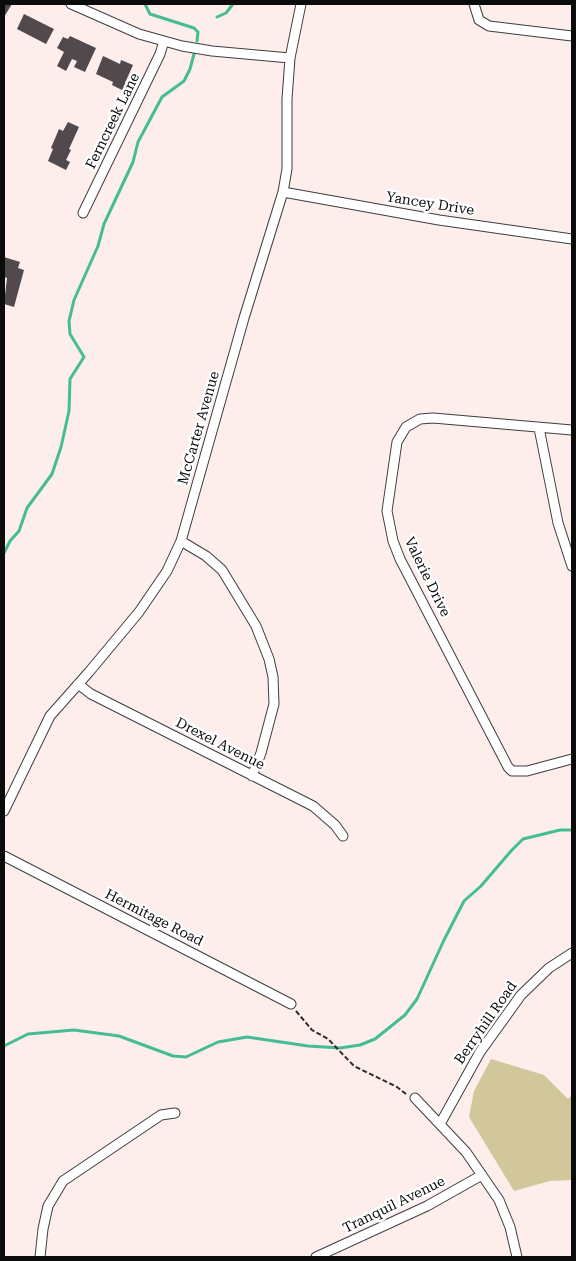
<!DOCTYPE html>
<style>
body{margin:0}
#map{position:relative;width:576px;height:1261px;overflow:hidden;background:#fdedeb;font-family:"Roboto Serif",serif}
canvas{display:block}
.frame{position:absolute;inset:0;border:5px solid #0b0b0b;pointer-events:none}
</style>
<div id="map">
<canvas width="576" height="1261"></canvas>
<div class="frame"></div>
</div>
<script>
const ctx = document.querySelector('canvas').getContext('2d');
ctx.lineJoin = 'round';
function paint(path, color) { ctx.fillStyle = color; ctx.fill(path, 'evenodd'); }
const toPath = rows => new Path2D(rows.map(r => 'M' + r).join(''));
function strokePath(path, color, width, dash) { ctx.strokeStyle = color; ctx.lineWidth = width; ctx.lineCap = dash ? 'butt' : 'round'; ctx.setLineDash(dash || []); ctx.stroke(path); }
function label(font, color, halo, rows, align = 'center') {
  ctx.font = font + ' "Roboto Serif",serif'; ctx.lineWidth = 5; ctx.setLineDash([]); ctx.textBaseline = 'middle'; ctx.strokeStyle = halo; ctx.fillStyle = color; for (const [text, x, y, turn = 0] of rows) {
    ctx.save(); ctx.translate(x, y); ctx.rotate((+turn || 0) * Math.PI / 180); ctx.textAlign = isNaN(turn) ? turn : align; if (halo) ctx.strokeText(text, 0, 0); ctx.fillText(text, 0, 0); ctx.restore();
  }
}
paint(toPath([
 [491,1059,544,1075,568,1099,572,1095,572,1180,550,1181,514,1191,469,1117,474,1091]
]), '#d2c79b');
strokePath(toPath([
 [145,4,150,14,194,28,198,32,197,41],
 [217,17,226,13,233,4],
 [4,553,10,541,19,531,27,508,52,474,61,447,69,411,70,379,84,357,70,334,69,321,74,300,98,246,104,224,133,162,138,142,162,97,184,81,190,69,194,54],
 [4,1046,28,1034,74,1030,119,1036,173,1056,186,1057,218,1042,247,1037,308,1046,340,1048,360,1045,375,1039,405,1015,417,999,444,940,464,901,481,886,511,851,523,839,560,830,572,830]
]), '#45bd94', 3);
paint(toPath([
 [4,4,12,4,4,17],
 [24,14,54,29,46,44,17,29],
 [70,36,96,48,85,72,74,67,77,61,72,59,66,71,57,66,64,52,57,48,63,37,68,39],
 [103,56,120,64,121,60,133,65,125,83,127,84,124,91,112,85,113,82,96,74],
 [68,122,79,127,69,149,71,150,66,160,70,162,66,170,48,161,53,149,51,148,59,129,63,131],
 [4,257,20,262,18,268,24,270,14,307,4,304,7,278,4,277]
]), '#52494c');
const minor = toPath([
 [71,4,139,34,182,46,212,51,290,58],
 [474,4,479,20,489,26,572,36],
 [283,192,439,220,572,239],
 [83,213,160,54,164,41],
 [539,428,558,523,572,566],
 [572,430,433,418,420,419,406,427,397,442,387,511,393,541,400,559,508,767,512,771,527,771,572,759],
 [181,541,206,556,222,570,256,626,269,659,273,677,274,704,261,753,252,776],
 [78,684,91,694,313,806,335,825,343,836],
 [4,811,50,716,89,672,139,612,167,571,181,541,244,318,283,192,287,169,287,99,290,58,301,4],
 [4,856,291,1004],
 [415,1098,466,1152,499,1200,510,1227,517,1257],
 [440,1124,480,1052,521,995,549,968,572,953],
 [40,1257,43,1229,48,1206,63,1181,161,1115,175,1113],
 [316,1257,427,1206,482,1175]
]);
strokePath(minor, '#3e3e3e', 11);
strokePath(toPath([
 [296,1011,312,1030,328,1039,354,1066,397,1087,406,1094]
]), '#2d2d2d', 2, [5, 2.5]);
strokePath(minor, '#fff', 9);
label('14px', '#0b0b0b', '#fff', [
 ["Ferncreek Lane",113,121,-64],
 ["Yancey Drive",430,204,9],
 ["McCarter Avenue",199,428,-74],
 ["Valerie Drive",427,577,64],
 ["Drexel Avenue",220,744,27],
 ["Hermitage Road",154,918,27],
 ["Berryhill Road",486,1023,-55],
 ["Tranquil Avenue",394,1205,-26]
]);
</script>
